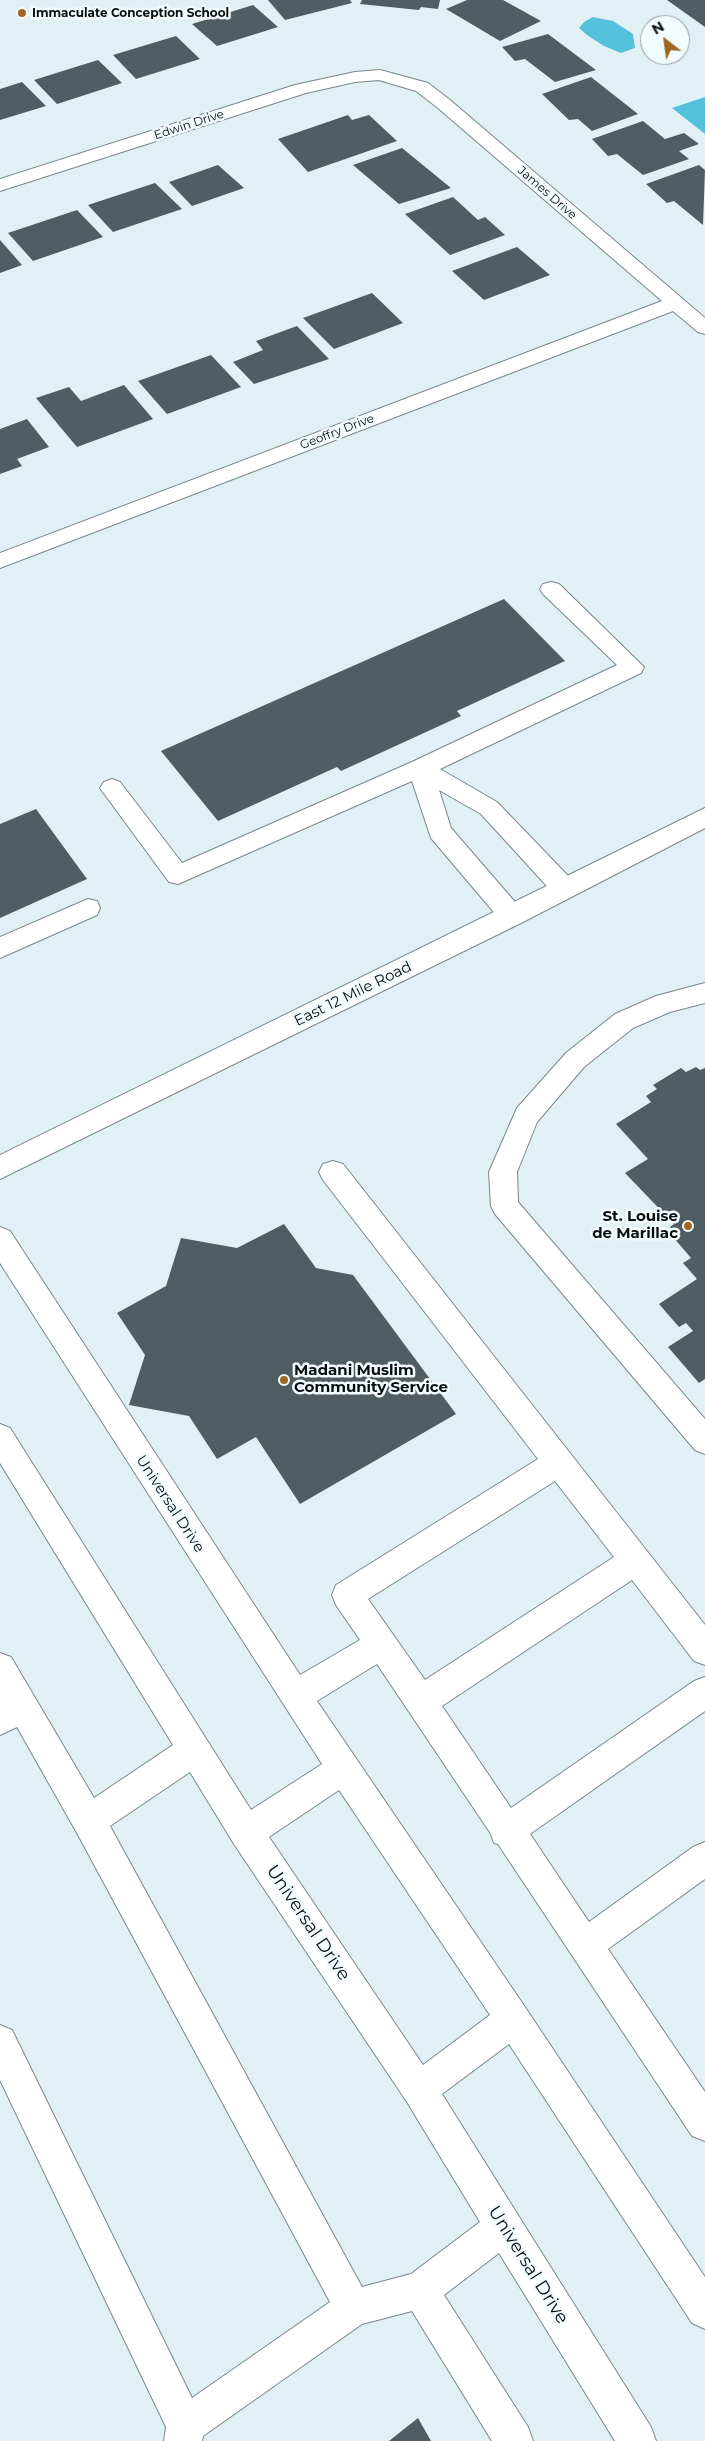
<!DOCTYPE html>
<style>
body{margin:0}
#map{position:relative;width:705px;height:2441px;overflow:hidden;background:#e0f0f5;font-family:Montserrat,sans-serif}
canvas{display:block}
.north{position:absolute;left:640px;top:15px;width:50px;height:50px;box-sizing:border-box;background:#f2fcff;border:1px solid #949c9f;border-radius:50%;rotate:330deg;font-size:14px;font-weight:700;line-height:20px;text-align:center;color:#080d0f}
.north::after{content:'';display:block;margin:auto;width:18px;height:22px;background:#9e6722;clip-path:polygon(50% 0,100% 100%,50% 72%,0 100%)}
</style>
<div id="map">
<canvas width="705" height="2441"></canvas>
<div class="north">N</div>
</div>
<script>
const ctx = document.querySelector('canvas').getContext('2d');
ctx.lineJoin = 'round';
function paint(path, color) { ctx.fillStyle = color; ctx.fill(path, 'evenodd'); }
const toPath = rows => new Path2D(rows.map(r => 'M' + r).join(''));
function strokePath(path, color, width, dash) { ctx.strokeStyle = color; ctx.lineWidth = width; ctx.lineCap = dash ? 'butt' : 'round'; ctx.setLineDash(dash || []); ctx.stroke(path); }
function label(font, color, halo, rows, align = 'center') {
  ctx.font = font + ' Montserrat,sans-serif'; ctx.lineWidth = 5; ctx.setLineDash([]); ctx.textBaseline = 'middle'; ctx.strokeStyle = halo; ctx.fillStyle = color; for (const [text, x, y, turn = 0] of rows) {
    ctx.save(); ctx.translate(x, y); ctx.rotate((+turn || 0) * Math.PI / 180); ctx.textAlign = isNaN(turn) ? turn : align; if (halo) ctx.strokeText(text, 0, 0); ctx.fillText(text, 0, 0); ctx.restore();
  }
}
paint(toPath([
 [593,17,613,21,633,34,635,48,621,53,604,46,587,35,579,28,584,22],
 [705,97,705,134,672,108]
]), '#54c0dc');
paint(toPath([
 [268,0,350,0,352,3,285,20],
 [362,0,440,0,438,9,421,7,419,10,360,4],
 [467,0,503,0,541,21,500,41,446,9],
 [667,0,705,0,705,27],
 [253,5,278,27,217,46,192,24],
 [548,34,596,70,555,82,525,59,515,61,502,47],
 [176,36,200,59,136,79,113,55],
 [98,60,122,83,57,104,34,80],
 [591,77,638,114,592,131,578,119,569,120,542,94],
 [22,82,46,106,0,120,0,89],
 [348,115,352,120,369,115,397,141,308,172,278,139],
 [643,121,665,139,684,133,699,144,679,151,689,159,643,175,617,154,608,156,592,139],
 [402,148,451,188,399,204,353,165],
 [218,165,244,188,192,206,169,182],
 [699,165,705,170,703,225,674,201,667,203,646,184],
 [155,183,182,209,113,232,88,205],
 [453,197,478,220,485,217,505,235,450,255,405,214],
 [77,210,103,237,33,261,8,233],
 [0,240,22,265,0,273],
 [517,247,550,275,484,300,452,271],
 [372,293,403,323,334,349,303,318],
 [297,326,329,359,254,384,233,362,263,350,256,341],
 [211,355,241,387,167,414,138,381],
 [124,385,153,419,77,447,36,398,69,387,81,401],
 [27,419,49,447,17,459,22,466,0,474,0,429],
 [504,599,565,661,457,711,461,716,341,771,337,767,218,821,161,751],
 [36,809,87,879,0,918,0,824],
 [696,1067,700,1070,705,1068,705,1379,699,1383,668,1347,693,1331,686,1323,679,1327,659,1304,697,1279,683,1263,691,1258,673,1237,678,1235,670,1227,674,1224,625,1173,648,1159,616,1124,651,1102,646,1096,657,1089,653,1085,681,1068,686,1072],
 [284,1224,316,1268,353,1275,456,1414,300,1504,256,1437,217,1459,189,1416,129,1405,145,1355,117,1313,166,1286,181,1238,237,1248],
 [418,2418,431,2441,389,2441]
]), '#505d62');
const minor = toPath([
 [380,70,428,83,450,100,705,318,705,334,698,332,673,311,0,568,0,553,662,301,438,108,416,91,379,80,355,82,306,93,0,191,0,179,295,85,355,72,380,70],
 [551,582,559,584,644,667,641,673,440,769,497,802,573,881,576,888,573,895,564,897,555,895,481,814,439,790,451,828,521,909,524,916,521,923,512,925,503,923,431,838,412,781,178,884,169,882,100,788,104,782,112,779,120,782,182,863,412,762,617,665,543,594,540,589,543,584,551,582],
 [88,899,97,901,100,908,97,915,0,958,0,937,88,899],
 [705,983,705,1003,670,1012,633,1028,584,1067,537,1122,517,1172,518,1202,705,1419,705,1454,695,1450,495,1214,491,1206,489,1172,517,1108,566,1053,615,1014,656,996,705,983],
 [333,1161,343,1164,705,1625,705,1665,694,1661,632,1580,442,1706,511,1808,694,1681,705,1677,705,1711,530,1834,589,1922,693,1847,705,1842,705,1879,608,1949,705,2092,705,2141,692,2136,498,1844,494,1843,491,1834,377,1664,317,1701,525,2007,705,2277,705,2329,692,2323,509,2044,442,2094,651,2427,656,2441,615,2441,499,2253,444,2295,528,2427,533,2441,492,2441,412,2311,362,2324,203,2436,202,2441,164,2441,166,2427,0,2080,0,2025,12,2030,192,2398,330,2302,77,1833,17,1727,0,1735,0,1653,11,1657,94,1798,173,1745,0,1463,0,1424,10,1428,251,1810,322,1764,0,1263,0,1227,10,1231,300,1675,360,1640,336,1605,332,1595,336,1585,538,1459,323,1180,319,1172,323,1164,333,1161],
 [555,1481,614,1557,425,1680,368,1599,555,1481],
 [190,1772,234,1844,407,2102,480,2222,411,2274,362,2287,110,1826,190,1772],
 [339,1790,490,2015,423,2065,269,1837,339,1790]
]);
const major = toPath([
 [705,808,705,828,521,923,0,1179,0,1155,705,808]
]);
strokePath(minor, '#79878c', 2);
strokePath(major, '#79878c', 2);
paint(minor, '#fff');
paint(major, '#fff');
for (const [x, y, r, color] of [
 [22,13,5,"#9e6722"],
 [688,1226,5,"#9e6722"],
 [284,1380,5,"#9e6722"]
]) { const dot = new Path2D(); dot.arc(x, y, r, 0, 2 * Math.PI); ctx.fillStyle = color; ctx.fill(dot); strokePath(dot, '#f2fcff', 2); }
label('bold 12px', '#080d0f', '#f2fcff', [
 ["Immaculate Conception School",32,13]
], 'left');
label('12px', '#080d0f', '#f2fcff', [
 ["Edwin Drive",189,125,-18],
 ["James Drive",547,193,41],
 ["Geoffry Drive",337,432,-21]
]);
label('15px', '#080d0f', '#f2fcff', [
 ["East 12 Mile Road",353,994,-26],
 ["Universal Drive",170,1504,57]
]);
label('bold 15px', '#080d0f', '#f2fcff', [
 ["St. Louise",678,1217],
 ["de Marillac",678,1234],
 ["Madani Muslim",294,1371,"left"],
 ["Community Service",294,1388,"left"]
], 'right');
label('18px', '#080d0f', '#f2fcff', [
 ["Universal Drive",308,1923,56],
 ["Universal Drive",528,2265,58]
]);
</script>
